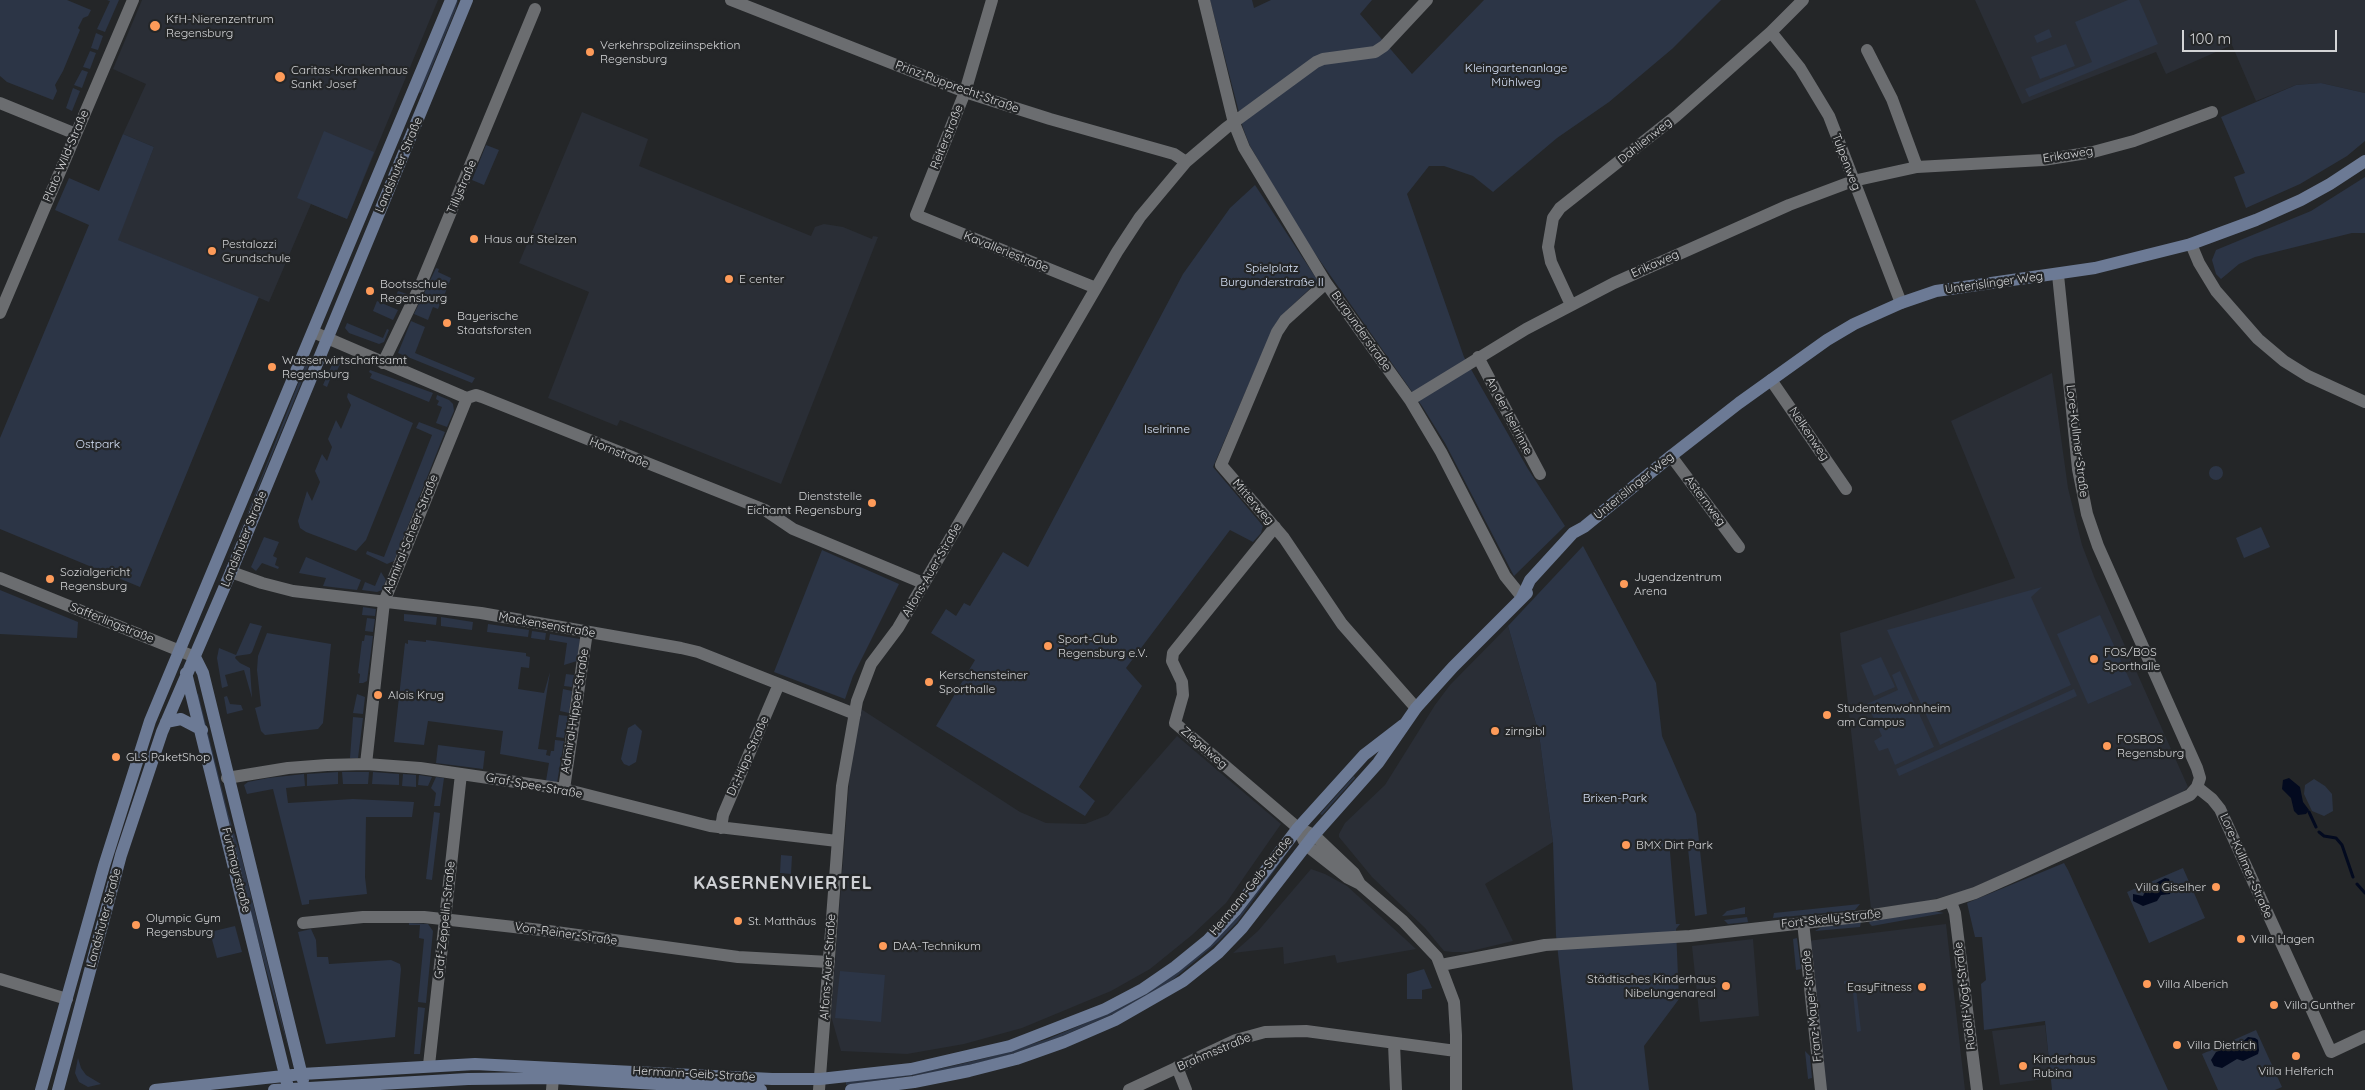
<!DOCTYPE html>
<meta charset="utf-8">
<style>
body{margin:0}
#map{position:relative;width:2365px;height:1090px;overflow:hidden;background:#242628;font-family:Quicksand,sans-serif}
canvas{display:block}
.scale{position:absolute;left:2182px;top:30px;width:155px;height:22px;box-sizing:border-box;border:2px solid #d3d4d6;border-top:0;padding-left:6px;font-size:15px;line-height:18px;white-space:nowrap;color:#d3d4d6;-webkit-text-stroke:4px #242628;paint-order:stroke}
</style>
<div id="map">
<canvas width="2365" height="1090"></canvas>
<div class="scale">100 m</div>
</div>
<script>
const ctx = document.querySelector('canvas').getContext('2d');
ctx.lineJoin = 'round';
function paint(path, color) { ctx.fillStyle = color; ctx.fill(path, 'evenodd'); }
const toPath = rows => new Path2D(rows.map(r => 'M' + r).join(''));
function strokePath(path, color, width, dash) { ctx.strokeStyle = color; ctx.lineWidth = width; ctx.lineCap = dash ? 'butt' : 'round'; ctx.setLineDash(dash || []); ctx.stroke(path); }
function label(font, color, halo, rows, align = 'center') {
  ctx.font = font + ' Quicksand,sans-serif'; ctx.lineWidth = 4.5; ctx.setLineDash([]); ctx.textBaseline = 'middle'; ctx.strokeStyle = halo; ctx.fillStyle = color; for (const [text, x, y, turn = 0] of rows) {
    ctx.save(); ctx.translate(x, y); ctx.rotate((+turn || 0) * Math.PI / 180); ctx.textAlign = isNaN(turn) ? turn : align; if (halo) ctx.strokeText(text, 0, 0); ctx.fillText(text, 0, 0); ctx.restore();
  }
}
paint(toPath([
 [142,0,438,0,347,219,311,204,269,302,117,240,154,147,123,134,146,84,113,69],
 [1975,0,2365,0,2365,93,2321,83,2296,85,2256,101,2232,45,2166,74,2156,52,2022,104],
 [582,112,648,139,639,166,811,236,815,227,824,224,843,227,872,239,873,236,878,237,781,484,620,420,617,426,548,398,589,292,519,263],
 [2052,373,2068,488,2082,545,2095,579,2188,787,2182,793,2022,867,1964,891,1928,901,1871,909,1840,633,2015,578,1951,421],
 [1508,626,1539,734,1553,842,1485,884,1513,941,1467,952,1452,952,1444,951,1425,928,1372,877,1339,837,1339,834,1345,823,1385,785,1435,705,1450,685],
 [861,709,1020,812,1046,823,1085,824,1108,815,1177,736,1281,824,1226,903,1192,935,1150,969,1111,991,1022,1028,964,1044,907,1054,841,1051,831,1016,852,744],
 [1311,869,1325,874,1347,886,1416,949,1337,963,1335,955,1284,964,1283,947,1233,953,1258,931],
 [1946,924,1965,1090,1823,1090,1807,941],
 [1753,939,1759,1016,1700,1022,1692,946],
 [2045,1025,2051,1078,2000,1085,1992,1031]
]), '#2a2e36');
paint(toPath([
 [0,0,67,0,91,10,88,16,83,18,78,28,80,30,63,71,55,85,57,91,53,100,7,82,0,76],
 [107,0,119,0,105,32,97,29,110,1],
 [456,0,458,0,456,9,421,93,418,92],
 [1210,0,1252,0,1254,8,1271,0,1372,0,1360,14,1412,74,1484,0,1721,0,1672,49,1609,102,1557,138,1493,192,1473,176,1444,166,1429,166,1407,194,1464,357,1528,469,1565,526,1514,576,1445,443,1422,406,1304,238,1250,146,1243,128],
 [2128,0,2139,0,2158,44,2029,97,2025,89,2092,62,2075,22],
 [2049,29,2052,37,2037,43,2034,36],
 [96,33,103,36,98,50,91,48],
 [2066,44,2075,66,2040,79,2031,57],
 [90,51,96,53,90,69,83,67],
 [82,70,88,72,82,88,74,85],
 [2321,83,2365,93,2365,141,2347,156,2300,184,2246,208,2234,177,2245,173,2221,117,2296,85],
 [73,88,80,91,72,111,66,108],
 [324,131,374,152,347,219,297,198],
 [123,134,154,147,118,240,259,297,140,587,0,529,0,438,89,225,55,210,69,178,99,191],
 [486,145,499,150,484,185,472,180],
 [2365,177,2365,233,2352,233,2255,257,2239,264,2221,279,2216,274,2212,260,2216,250,2311,211],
 [1255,185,1318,281,1281,316,1273,328,1213,467,1263,526,1261,533,1253,542,1230,530,1126,668,1142,686,1079,787,1095,801,1085,816,936,726,975,660,931,633,946,609,956,616,964,603,970,606,1003,552,1028,567,1183,274,1230,208],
 [436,268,439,269,438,272,451,278,444,296,448,298,447,301,442,299,438,309,433,307,428,320,414,314],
 [398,291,407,294,401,306,393,303],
 [377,301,398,310,393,320,373,311],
 [411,321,425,327,415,353,475,378,472,383,398,353],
 [347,323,383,338,387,329,389,330,384,342,379,344,349,333,345,328],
 [309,356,312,357,250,508,197,630,247,514],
 [339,358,342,360,336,373,333,372,327,387,323,385,334,360],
 [370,370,433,393,429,402,370,378,372,374,369,372],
 [348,393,413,423,366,540,356,551,306,532,300,528,298,521,307,491,312,501,320,482,315,471,322,454,327,461,332,447,328,439,336,420,341,429,351,405,347,397],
 [437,395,449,400,453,404,454,411,447,427,436,423,442,407,437,405,439,401,436,399],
 [419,422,445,432,394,561,387,564,366,554,367,551,384,557,432,435,416,428],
 '2209 473a7 7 0 1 1 14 0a7 7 0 1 1-14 0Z',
 [2261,527,2270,547,2244,558,2236,538],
 [264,537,279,542,273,556,277,558,275,565,279,567,278,569,262,563,256,571,251,567],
 [1583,546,1656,683,1662,736,1696,814,1707,914,1695,916,1687,839,1669,840,1676,924,1680,924,1676,929,1679,999,1644,1046,1649,1090,1573,1090,1556,935,1553,842,1539,734,1508,626],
 [822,550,899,584,853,676,845,699,774,672],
 [306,557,361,580,357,590,323,586,326,578,299,573],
 [381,572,386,580,382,590,377,592,362,590,365,582,375,586],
 [2042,587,2031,597,2071,685,1940,745,1887,630],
 [0,590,78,622,77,638,0,634],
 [363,607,376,609,375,616,362,615],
 [404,614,437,617,436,625,404,621],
 [2100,615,2132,685,2088,704,2057,634],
 [441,617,473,622,472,630,441,626],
 [367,618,375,619,373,632,365,631],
 [250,623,262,626,252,652,250,654,236,656,235,658,240,663,250,668,252,698,244,670,225,675,228,686,222,688,217,658,219,648,236,655],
 [488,624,529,630,528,637,487,632],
 [532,631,546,633,545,640,531,638],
 [267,633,331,644,323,723,318,729,265,735,261,731,255,708,261,706,257,670,258,656],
 [550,634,580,639,577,661,564,665,567,643,549,640],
 [365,635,373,636,367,681,363,683,359,683,360,674,358,673,362,641,364,641],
 [408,640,426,642,426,640,526,653,526,656,530,657,529,668,521,667,518,689,544,693,550,672,538,749,547,750,546,755,550,756,551,751,554,751,555,740,564,741,557,783,546,781,549,763,500,754,503,731,428,721,424,745,394,742,405,643,408,644],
 [1881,657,1895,687,1874,696,1861,665],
 [1900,671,1934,747,1895,765,1888,748,1879,751,1874,741,1882,736,1867,704,1898,690,1892,675],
 [566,674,574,675,572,687,564,686],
 [563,689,572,691,569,713,560,711],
 [2074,689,2077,696,1899,776,1896,769],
 [198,693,228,813,242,859,289,1051,259,944,196,697],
 [357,694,365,697,363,714,353,713],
 [227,696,230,704,241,705,243,710,227,714,224,697],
 [559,715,568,716,564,738,556,737],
 [353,717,363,718,358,758,350,758],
 [635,724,642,731,641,737,636,762,629,766,624,764,621,759,628,728],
 [438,745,485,751,483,769,436,763],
 [338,772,338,784,307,786,307,774],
 [342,772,369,772,368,784,343,784],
 [373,772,399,774,399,785,372,784],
 [304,774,305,786,286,788,288,803,353,799,414,802,412,817,366,817,365,877,367,894,309,900,309,904,302,905,273,789,247,794,244,785,248,782,268,778],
 [403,774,416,775,416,787,402,786],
 [419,775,432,777,428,786,418,785],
 [1354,776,1355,778,1322,815,1320,814],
 [436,777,444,778,440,806,434,806,436,793,431,788],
 [2314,779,2325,786,2332,794,2333,811,2324,816,2312,811,2304,794,2305,785],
 [434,812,440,813,432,880,426,879],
 [781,855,792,856,791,874,780,873],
 [1285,856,1238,921,1218,942,1171,981,1118,1012,1060,1037,1009,1055,945,1071,846,1085,846,1082,944,1068,990,1057,1048,1039,1102,1016,1167,978],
 [2064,863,2068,870,2168,1090,2052,1090,2045,1021,1984,1030,1981,984,1986,980,1982,937,1975,937,1967,903],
 [2183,868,2205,918,2149,943,2127,892],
 [1860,904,1855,910,1773,918,1774,913],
 [1745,907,1745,914,1722,916,1727,911],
 [1932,911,1944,913,1872,926,1869,923,1870,921],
 [1747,917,1748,922,1728,924,1724,920],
 [1861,922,1860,927,1815,931,1823,926],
 [409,923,428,924,433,931,426,1003,418,1002,424,939,419,938,420,925,409,925],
 [235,926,242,952,217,958,210,932],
 [311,929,316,940,317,957,328,957,329,964,391,960,400,964,401,969,395,1037,326,1044,298,932],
 [1797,938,1801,969,1796,970,1793,939],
 [1424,969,1432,988,1422,990,1422,999,1407,999,1407,974],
 [840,971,885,975,881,1022,835,1018],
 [1855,980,1861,1031,1857,1032,1852,983,1844,984,1844,981],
 [418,1007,425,1008,420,1054,414,1054],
 [2256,1030,2282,1087,2275,1090,2218,1090,2202,1054],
 [1805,1051,1810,1056,1812,1078,1808,1079],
 [78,1058,81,1068,86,1075,101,1084,88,1087,79,1082,75,1073]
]), '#2c3546');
paint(toPath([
 [2289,778,2300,787,2303,802,2309,810,2306,814,2298,815,2294,811,2291,798,2282,789,2283,780],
 [2165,878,2169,879,2172,888,2170,894,2161,895,2157,901,2143,906,2133,901,2133,894,2143,896,2146,889,2154,889,2156,883],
 [2248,1037,2255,1038,2258,1040,2259,1050,2258,1054,2243,1061,2237,1059,2222,1068,2214,1066,2211,1060,2216,1052,2230,1046,2237,1047]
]), '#030a1f');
strokePath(toPath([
 [2309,812,2316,827],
 [2319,832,2324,836,2336,838,2342,845,2353,877],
 [2357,884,2365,893]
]), '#030a1f', 3);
strokePath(toPath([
 [731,0,965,92,1050,119,1174,154,1186,162],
 [992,0,965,92,916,215,1096,288],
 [1204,0,1234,123,1244,148,1326,283,1410,400,1441,452,1505,576,1522,597],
 [1771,32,1800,68,1829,116,1901,303],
 [1867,50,1892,99,1917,167],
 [0,103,76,134],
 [2191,244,2199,263,2216,291,2258,339,2284,361,2308,376,2365,402],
 [1326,283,1285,320,1277,332,1221,465,1284,538,1342,624,1416,708],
 [1571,305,1551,262,1548,247,1553,218,1560,208,1676,116,1771,32,1803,0],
 [0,313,133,0],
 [313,332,462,396,467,398,476,395,482,397,765,510,793,529,923,583],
 [1478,357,1540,474],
 [383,363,421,284,535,9],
 [1771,380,1846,489],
 [1410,400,1526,329,1614,283,1789,205,1853,181,1917,167,2043,160,2093,152,2134,141,2212,112],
 [1671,456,1739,547],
 [1275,527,1173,653,1172,661,1182,682,1183,695,1175,723,1298,828,1314,835,1354,873,1360,884],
 [231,572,262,583,293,591,481,613,681,648,698,652,855,714],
 [0,578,195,657],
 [366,764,384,602,467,398],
 [227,778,288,768,327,765,366,764,420,768,564,789,710,826,837,841],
 [2197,787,2212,799,2220,809,2331,1052,2365,1036],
 [564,789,587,632],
 [721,828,723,815,779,684],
 [1301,835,1306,845,1348,878,1360,884,1403,921,1437,957,1454,1002,1456,1035,1456,1090],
 [1951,902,1955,913,1977,1090],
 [1803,922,1821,1090],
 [303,923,363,917,424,917,541,930,738,957,829,962],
 [1441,965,1545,945,1690,936,1866,916,1938,905,1975,893,2020,873,2190,795,2197,787,2200,778,2197,768,2098,546,2087,514,2078,469,2058,275],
 [0,979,67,999],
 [1394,1044,1396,1090],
 [429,1065,461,774],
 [1177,1067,1186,1090],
 [552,1090,553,1078],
 [819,1090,842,786,857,701,871,664,898,628,1117,252,1140,217,1186,162,1226,128,1316,62,1323,59,1375,52,1384,46,1427,0],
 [1129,1090,1236,1040,1265,1032,1306,1031,1456,1051]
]), '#6b6d70', 12);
strokePath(toPath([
 [1522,597,1530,580,1573,533,1584,527,1671,456,1739,403,1827,340,1854,324,1901,303,1936,291,2095,268,2191,244,2256,220,2301,200,2330,184,2365,161],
 [195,657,203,673,303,1080],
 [186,673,287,1083],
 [166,722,181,719,202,730],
 [41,1090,104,866,150,721,451,0],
 [58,1090,121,855,162,732,231,572,467,0],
 [155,1090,302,1074,475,1064,772,1079,820,1079,911,1069,1010,1046,1105,1009,1143,989,1175,967,1207,941,1235,911,1298,828,1364,755,1403,725],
 [274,1090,468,1079,553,1078,761,1090],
 [851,1090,914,1082,969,1071,1016,1059,1064,1042,1115,1020,1183,981,1218,953,1242,928,1314,835,1378,763,1416,708,1453,667,1527,593]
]), '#6c7a95', 12);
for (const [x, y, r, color] of [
 [155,26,6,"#fe9b59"],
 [590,52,5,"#fe9b59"],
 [280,77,6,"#fe9b59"],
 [474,239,5,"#fe9b59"],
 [212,251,5,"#fe9b59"],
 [729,279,5,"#fe9b59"],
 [370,291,5,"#fe9b59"],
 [447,323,5,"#fe9b59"],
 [272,367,5,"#fe9b59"],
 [872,503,5,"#fe9b59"],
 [50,579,5,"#fe9b59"],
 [1624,584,5,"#fe9b59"],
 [1048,646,5,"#fe9b59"],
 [2094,659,5,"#fe9b59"],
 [929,682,5,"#fe9b59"],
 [378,695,5,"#fe9b59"],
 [1827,715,5,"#fe9b59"],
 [1495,731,5,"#fe9b59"],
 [2107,746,5,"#fe9b59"],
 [116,757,5,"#fe9b59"],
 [1626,845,5,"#fe9b59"],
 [2216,887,5,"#fe9b59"],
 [738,921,5,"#fe9b59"],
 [136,925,5,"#fe9b59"],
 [2241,939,5,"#fe9b59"],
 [883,946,5,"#fe9b59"],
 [2147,984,5,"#fe9b59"],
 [1726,986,5,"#fe9b59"],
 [1922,987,5,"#fe9b59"],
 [2274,1005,5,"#fe9b59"],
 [2177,1045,5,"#fe9b59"],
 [2296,1056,5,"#fe9b59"],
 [2023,1066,5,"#fe9b59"]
]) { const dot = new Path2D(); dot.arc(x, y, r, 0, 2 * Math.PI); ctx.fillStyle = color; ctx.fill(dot); strokePath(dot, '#242628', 2); }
label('12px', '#d3d4d6', '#242628', [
 ["KfH-Nierenzentrum",166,19],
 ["Regensburg",166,33],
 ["Verkehrspolizeiinspektion",600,45],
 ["Regensburg",600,59],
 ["Caritas-Krankenhaus",291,70],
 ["Sankt Josef",291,84],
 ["Haus auf Stelzen",484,239],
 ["Pestalozzi",222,244],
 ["Grundschule",222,258],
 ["E center",739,279],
 ["Bootsschule",380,284],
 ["Regensburg",380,298],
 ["Bayerische",457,316],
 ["Staatsforsten",457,330],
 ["Wasserwirtschaftsamt",282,360],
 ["Regensburg",282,374],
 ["Dienststelle",862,496,"right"],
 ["Eichamt Regensburg",862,510,"right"],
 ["Sozialgericht",60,572],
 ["Regensburg",60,586],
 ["Jugendzentrum",1634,577],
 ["Arena",1634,591],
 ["Sport-Club",1058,639],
 ["Regensburg e.V.",1058,653],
 ["FOS/BOS",2104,652],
 ["Sporthalle",2104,666],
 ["Kerschensteiner",939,675],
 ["Sporthalle",939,689],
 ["Alois Krug",388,695],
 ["Studentenwohnheim",1837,708],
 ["am Campus",1837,722],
 ["zirngibl",1505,731],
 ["FOSBOS",2117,739],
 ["Regensburg",2117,753],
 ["GLS PaketShop",126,757],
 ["BMX Dirt Park",1636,845],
 ["Villa Giselher",2206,887,"right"],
 ["Olympic Gym",146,918],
 ["Regensburg",146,932],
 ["St. Matthäus",748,921],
 ["Villa Hagen",2251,939],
 ["DAA-Technikum",893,946],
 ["Städtisches Kinderhaus",1716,979,"right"],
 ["Nibelungenareal",1716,993,"right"],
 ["Villa Alberich",2157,984],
 ["EasyFitness",1912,987,"right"],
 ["Villa Gunther",2284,1005],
 ["Villa Dietrich",2187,1045],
 ["Kinderhaus",2033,1059],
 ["Rubina",2033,1073],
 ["Villa Helferich",2296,1071,"center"]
], 'left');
label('12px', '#d5e0f5', '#242628', [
 ["Kleingartenanlage",1516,68],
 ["Mühlweg",1516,82],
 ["Spielplatz",1272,268],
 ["Burgunderstraße II",1272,282],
 ["Iselrinne",1167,429],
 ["Ostpark",98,444],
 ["Brixen-Park",1615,798]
]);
label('12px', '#d3d4d6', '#242628', [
 ["Prinz-Rupprecht-Straße",957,87,20],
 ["Reiterstraße",947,137,-68],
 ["Dahlienweg",1645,141,-39],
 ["Erikaweg",2068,155,-9],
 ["Plato-Wild-Straße",66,156,-67],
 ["Tulpenweg",1846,162,69],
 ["Landshuter Straße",399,165,-67],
 ["Tillystraße",462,187,-67],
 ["Kavalleriestraße",1006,252,22],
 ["Erikaweg",1655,264,-24],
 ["Unterislinger Weg",1994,283,-8],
 ["Burgunderstraße",1361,331,55],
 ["An der Iselrinne",1509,416,62],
 ["Nelkenweg",1809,434,56],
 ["Lore-Kullmer-Straße",2077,441,83],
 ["Hornstraße",619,453,22],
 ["Unterislinger Weg",1634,486,-39],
 ["Asternweg",1705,501,53],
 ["Mitterweg",1253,502,49],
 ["Admiral-Scheer-Straße",411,534,-68],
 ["Landshuter Straße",244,539,-68],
 ["Alfons-Auer-Straße",932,570,-60],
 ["Safferlingstraße",112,623,22],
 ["Mackensenstraße",547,625,10],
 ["Admiral-Hipper-Straße",575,711,-81],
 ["Ziegelweg",1204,748,41],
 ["Dr.-Hipp-Straße",748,756,-66],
 ["Graf-Spee-Straße",534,786,10],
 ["Lore-Kullmer-Straße",2246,866,66],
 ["Furtmayrstraße",236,870,76],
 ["Hermann-Geib-Straße",1251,886,-51],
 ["Landshuter Straße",104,918,-75],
 ["Fort-Skelly-Straße",1831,919,-6],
 ["Graf-Zeppelin-Straße",445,920,-84],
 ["Von-Reiner-Straße",566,934,8],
 ["Alfons-Auer-Straße",828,967,-86],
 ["Rudolf-Vogt-Straße",1965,996,-97],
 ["Franz-Mayer-Straße",1812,1006,-96],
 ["Brahmsstraße",1214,1052,-23],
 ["Hermann-Geib-Straße",694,1074,3]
]);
ctx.letterSpacing = '1px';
label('bold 18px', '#ced0d4', '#242628', [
 ["KASERNENVIERTEL",783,884]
]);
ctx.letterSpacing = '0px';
</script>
